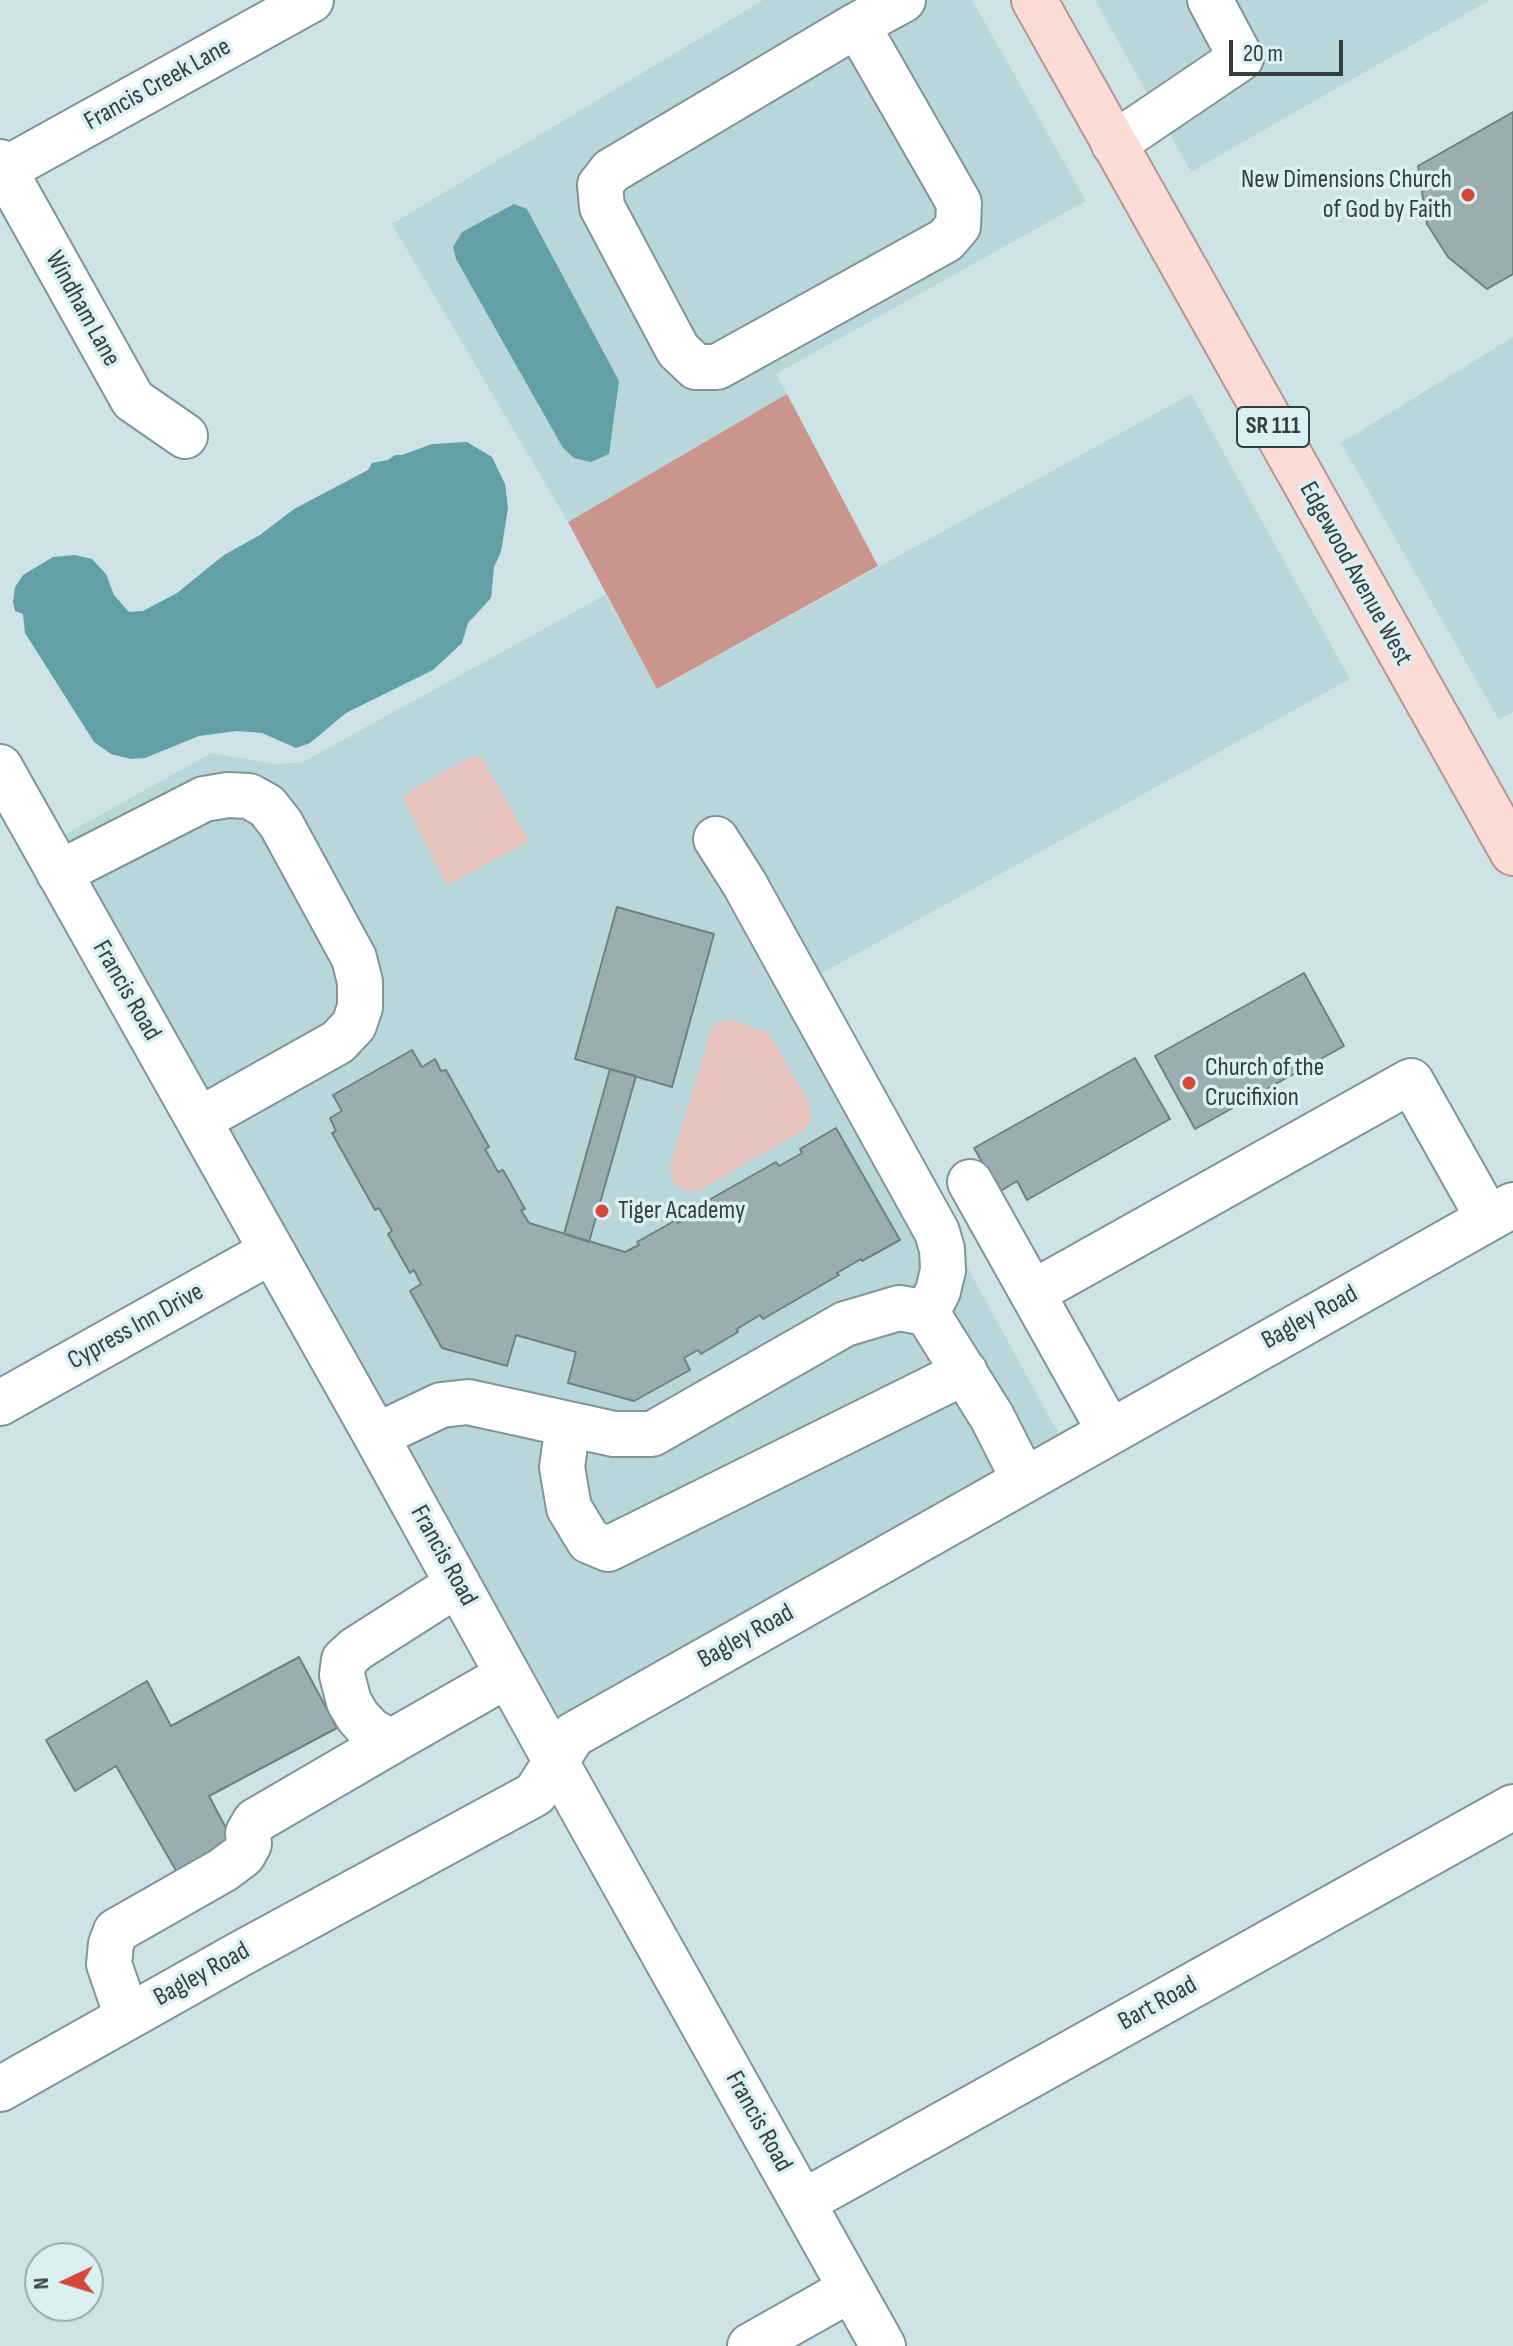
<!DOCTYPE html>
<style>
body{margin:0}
#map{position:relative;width:1513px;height:2346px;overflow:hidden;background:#cee3e6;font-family:"Sofia Sans Condensed",sans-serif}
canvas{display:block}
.north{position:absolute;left:24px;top:2242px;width:80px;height:80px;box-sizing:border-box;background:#dbf0f3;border:2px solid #99a9ab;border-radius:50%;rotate:266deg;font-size:22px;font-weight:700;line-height:32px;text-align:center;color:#353e3f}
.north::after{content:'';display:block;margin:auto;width:28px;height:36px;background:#d54837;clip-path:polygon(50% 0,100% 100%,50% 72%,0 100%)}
.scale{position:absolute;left:1229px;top:40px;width:114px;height:36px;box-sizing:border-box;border:4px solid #353e3f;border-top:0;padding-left:10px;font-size:24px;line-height:28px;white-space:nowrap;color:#353e3f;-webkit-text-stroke:6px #dbf0f3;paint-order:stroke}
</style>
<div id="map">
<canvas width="1513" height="2346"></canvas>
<div class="north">N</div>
<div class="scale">20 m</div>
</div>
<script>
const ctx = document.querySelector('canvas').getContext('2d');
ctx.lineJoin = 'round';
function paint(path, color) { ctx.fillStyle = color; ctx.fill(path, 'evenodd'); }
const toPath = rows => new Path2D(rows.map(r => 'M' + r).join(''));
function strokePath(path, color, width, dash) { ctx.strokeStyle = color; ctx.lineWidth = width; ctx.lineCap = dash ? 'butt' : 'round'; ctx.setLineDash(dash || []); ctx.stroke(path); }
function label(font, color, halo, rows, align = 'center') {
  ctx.font = font + ' "Sofia Sans Condensed",sans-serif'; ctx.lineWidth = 7; ctx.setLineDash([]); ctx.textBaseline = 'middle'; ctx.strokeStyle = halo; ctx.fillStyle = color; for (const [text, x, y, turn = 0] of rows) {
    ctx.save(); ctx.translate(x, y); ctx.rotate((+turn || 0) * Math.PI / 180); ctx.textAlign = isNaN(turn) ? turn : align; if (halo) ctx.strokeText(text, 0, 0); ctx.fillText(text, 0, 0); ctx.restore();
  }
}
paint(toPath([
 [763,0,972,0,1086,201,776,374,787,394,568,522,392,224],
 [1095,0,1490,0,1191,172],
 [1513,337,1513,712,1499,720,1341,443],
 [1191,394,1350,679,810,980,1063,1442,555,1723,59,838,211,753,276,764,303,762,605,595,658,689]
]), '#b9d7db');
paint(toPath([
 [473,756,481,756,529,841,447,885,403,798,412,790],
 [731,1020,765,1031,771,1037,808,1100,812,1116,806,1129,700,1190,687,1191,679,1188,673,1182,670,1167,711,1030,717,1023]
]), '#e6c3bc');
paint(toPath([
 [787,394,878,566,657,689,568,522]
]), '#c9958c');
paint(toPath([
 [514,204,527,209,619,381,609,454,591,462,574,458,563,448,456,259,453,247,462,232],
 [467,442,492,457,505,484,508,508,501,552,494,567,491,598,468,623,462,643,433,670,346,713,310,743,296,748,262,733,237,731,199,736,145,758,131,759,111,754,94,742,25,633,23,614,15,611,13,602,15,587,23,575,53,557,75,555,92,559,106,574,114,595,129,612,143,611,177,593,224,555,260,535,294,509,368,470,372,463,388,460,395,455,402,455,432,444]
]), '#629fa7');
const building = toPath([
 [1513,112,1513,274,1487,289,1448,257,1427,224,1418,166,1513,112],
 [617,907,714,934,672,1087,575,1059,617,907],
 [1304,973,1344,1046,1195,1129,1155,1056,1304,973],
 [412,1050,422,1067,435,1059,441,1071,446,1070,489,1147,485,1149,498,1172,503,1170,525,1209,521,1210,529,1223,625,1252,639,1245,637,1242,676,1220,678,1223,702,1209,700,1205,776,1162,779,1166,802,1153,800,1149,836,1128,900,1240,862,1261,861,1259,837,1273,839,1275,763,1319,760,1315,737,1329,738,1332,701,1354,698,1350,684,1358,690,1370,634,1401,568,1383,576,1352,516,1335,507,1366,442,1348,410,1291,421,1284,414,1270,410,1273,388,1234,392,1231,379,1208,375,1210,332,1133,336,1131,330,1118,342,1111,333,1095,412,1050],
 [1135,1058,1170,1119,1027,1200,1017,1181,999,1192,974,1148,1135,1058],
 [610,1069,636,1076,589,1242,564,1234,610,1069],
 [299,1657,337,1728,209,1796,237,1849,182,1881,116,1766,75,1791,46,1740,147,1681,171,1726,299,1657]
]);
paint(building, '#9aaeb1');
strokePath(building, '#6e8284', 2);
const minor = toPath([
 [857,25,959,203,958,226,946,240,717,367,696,367,678,350,602,207,600,185,611,171,857,25,903,0],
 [1114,144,1241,58,1210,0],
 [0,162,133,400,185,436],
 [4,170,311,0],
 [0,767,376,1436,556,1762,883,2346],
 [716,839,744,883,937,1232,942,1249,943,1270,938,1291,927,1313],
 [59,873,204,799,228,795,249,796,267,806,281,824,354,958,360,982,360,1007,354,1025,338,1042,199,1120],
 [970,1182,1110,1432],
 [1032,1293,1411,1081,1488,1218],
 [0,1403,272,1251],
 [568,1424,562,1467,569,1508,589,1541,608,1549,965,1372],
 [376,1436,441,1405,468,1402,614,1434,652,1434,845,1324,899,1308,927,1313,992,1417,1024,1480],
 [458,1584,356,1649,344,1660,342,1675,349,1702,358,1717,370,1730,382,1737,394,1740,508,1675],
 [131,2015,121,1999,109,1964,111,1944,116,1931,223,1870,243,1855,249,1844,248,1833,255,1821,394,1740],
 [0,2089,240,1954,535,1794,573,1735,1513,1205],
 [803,2202,1513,1807],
 [750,2346,851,2289]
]);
const major = toPath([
 [1034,0,1513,853]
]);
strokePath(minor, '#819598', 48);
strokePath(major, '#b4958f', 48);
strokePath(minor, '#fff', 44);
strokePath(major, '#fbdcd6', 44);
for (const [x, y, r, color] of [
 [1468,195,8,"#d54837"],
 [1189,1083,8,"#d54837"],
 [602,1211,8,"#d54837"]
]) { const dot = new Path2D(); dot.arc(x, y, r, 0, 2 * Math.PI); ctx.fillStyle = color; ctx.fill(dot); strokePath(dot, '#dbf0f3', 3); }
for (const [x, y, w] of [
 [1273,427,72]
]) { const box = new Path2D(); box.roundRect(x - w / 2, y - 20, w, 40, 6); ctx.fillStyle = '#dbf0f3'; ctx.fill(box); strokePath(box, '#353e3f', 2); }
label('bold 24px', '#353e3f', null, [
 ["SR 111",1273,427]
]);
label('26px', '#353e3f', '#dbf0f3', [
 ["Francis Creek Lane",158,85,-29],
 ["Windham Lane",82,309,61],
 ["Edgewood Avenue West",1355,574,61],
 ["Francis Road",126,991,60],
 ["Bagley Road",1310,1318,-29],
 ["Cypress Inn Drive",136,1327,-29],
 ["Francis Road",443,1556,61],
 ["Bagley Road",746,1637,-29],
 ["Bagley Road",202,1975,-29],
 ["Bart Road",1158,2004,-29],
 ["Francis Road",758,2122,61]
]);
label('26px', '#353e3f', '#dbf0f3', [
 ["New Dimensions Church",1452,180,"right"],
 ["of God by Faith",1452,210,"right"],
 ["Church of the",1205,1068],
 ["Crucifixion",1205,1098],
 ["Tiger Academy",618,1211]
], 'left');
</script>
